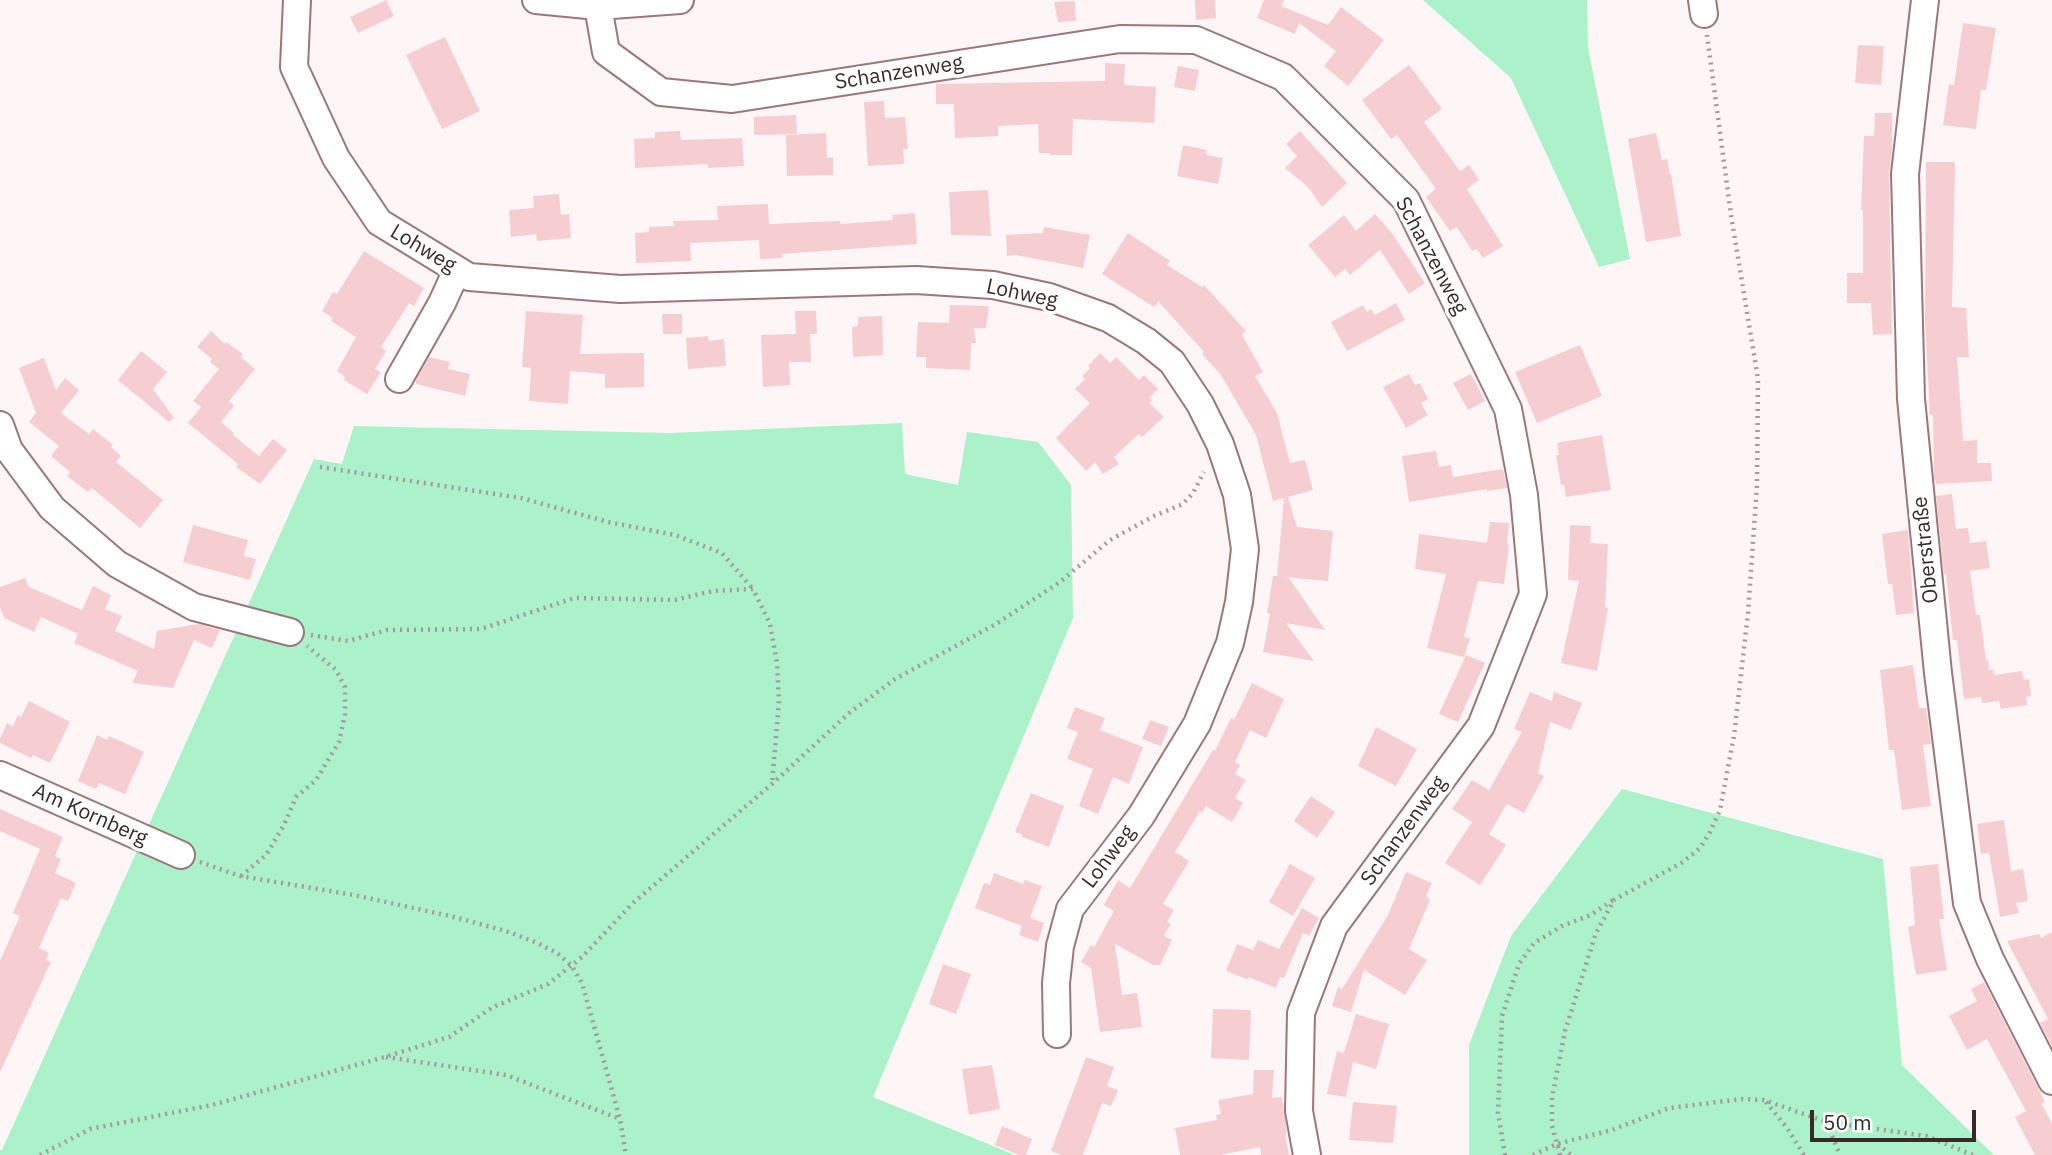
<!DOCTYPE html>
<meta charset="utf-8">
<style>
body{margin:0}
#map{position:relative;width:2052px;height:1155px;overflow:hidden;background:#fef5f6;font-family:"IBM Plex Sans",sans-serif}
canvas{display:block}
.scale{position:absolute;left:1810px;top:1110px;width:166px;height:32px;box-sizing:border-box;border:4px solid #38292b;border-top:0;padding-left:9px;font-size:21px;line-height:24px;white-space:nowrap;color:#38292b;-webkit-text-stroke:5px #fff;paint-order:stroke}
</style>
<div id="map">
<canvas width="2052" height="1155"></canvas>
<div class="scale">50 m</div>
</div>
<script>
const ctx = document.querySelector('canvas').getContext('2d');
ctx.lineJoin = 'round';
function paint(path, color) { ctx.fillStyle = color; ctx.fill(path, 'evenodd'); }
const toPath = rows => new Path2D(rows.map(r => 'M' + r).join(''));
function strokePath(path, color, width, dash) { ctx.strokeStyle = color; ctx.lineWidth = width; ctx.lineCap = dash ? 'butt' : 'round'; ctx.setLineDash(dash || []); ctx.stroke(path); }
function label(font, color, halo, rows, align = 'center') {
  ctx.font = font + ' "IBM Plex Sans",sans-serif'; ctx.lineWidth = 7; ctx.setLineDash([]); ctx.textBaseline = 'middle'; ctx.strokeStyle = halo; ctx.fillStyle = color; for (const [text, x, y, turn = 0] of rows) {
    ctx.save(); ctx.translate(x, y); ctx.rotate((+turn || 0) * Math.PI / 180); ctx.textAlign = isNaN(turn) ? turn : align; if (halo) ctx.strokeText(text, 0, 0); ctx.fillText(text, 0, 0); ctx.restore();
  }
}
paint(toPath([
 [1423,0,1587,0,1588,48,1630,259,1599,267,1511,78],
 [902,423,905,474,958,485,967,432,1038,442,1071,485,1073,618,873,1097,1015,1155,0,1155,0,1150,2,1150,314,459,342,464,354,426,670,433],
 [1622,789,1883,859,1902,1065,1994,1155,1469,1155,1469,1045,1511,936]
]), '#abf1c9');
paint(toPath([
 [386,0,394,16,358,33,350,17],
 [1195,0,1215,0,1216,18,1196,20],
 [1264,0,1284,0,1281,6,1328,25,1341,7,1384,40,1348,86,1324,66,1336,51,1299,23,1295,34,1257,18],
 [1075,1,1076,21,1058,22,1054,2],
 [1963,23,1996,28,1986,90,1981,90,1976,129,1943,125,1949,84,1954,85],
 [445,37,480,111,442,129,406,55],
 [1858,45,1884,46,1881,85,1855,83],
 [1105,63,1125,64,1124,85,1156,87,1154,123,1073,119,1072,155,1050,155,1050,153,1039,153,1038,124,998,126,998,136,955,138,954,104,936,104,936,84,1105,81],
 [1409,65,1442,109,1424,122,1460,171,1469,165,1479,180,1467,189,1503,246,1483,258,1477,249,1472,251,1457,227,1450,231,1426,197,1436,189,1397,135,1391,139,1362,100],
 [1178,66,1199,70,1195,91,1174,87],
 [884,101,885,118,905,117,908,149,903,149,904,164,868,166,864,102],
 [1875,113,1892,113,1892,150,1889,174,1892,334,1873,335,1871,303,1847,303,1847,273,1863,273,1863,210,1861,210,1864,136,1874,136],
 [796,115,797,134,754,135,754,117],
 [680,131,681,140,742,138,744,166,708,168,708,164,635,168,634,139,655,138,655,132],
 [1300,131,1347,183,1322,207,1308,187,1285,168,1297,156,1286,144],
 [826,133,827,158,833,157,833,175,787,176,786,135],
 [1656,133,1662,160,1667,159,1670,174,1671,174,1681,236,1646,242,1628,139],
 [1183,145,1207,150,1206,155,1223,158,1218,184,1177,176],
 [1926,162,1955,162,1952,307,1966,308,1969,357,1957,357,1963,441,1977,440,1977,463,1991,463,1992,481,1936,484,1934,477,1933,415,1930,415,1925,320],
 [988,190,991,236,951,235,949,192],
 [559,194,561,215,569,214,571,238,537,241,536,234,511,237,509,210,534,208,533,196],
 [768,204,769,224,840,221,841,224,893,220,892,215,915,213,917,244,782,254,782,258,760,259,759,240,690,243,691,261,636,263,635,233,649,232,649,227,674,226,673,221,718,220,717,206],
 [1375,214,1391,232,1425,283,1409,294,1380,250,1350,275,1345,269,1335,277,1308,245,1344,215,1356,231],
 [1044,227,1090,235,1083,268,1016,255,1007,256,1006,235,1043,233],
 [1128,233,1170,261,1167,265,1202,287,1204,285,1246,331,1242,335,1263,372,1255,376,1277,413,1290,463,1305,460,1313,490,1288,497,1297,527,1333,531,1328,581,1284,577,1289,578,1325,630,1286,623,1314,661,1263,652,1270,614,1267,613,1273,576,1277,576,1284,498,1273,501,1256,435,1221,375,1202,354,1204,352,1158,301,1154,307,1102,274],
 [364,251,424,288,414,306,409,303,381,347,386,351,375,369,381,372,367,394,344,380,345,377,337,371,356,337,331,321,333,318,322,311,333,292,337,294],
 [1396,303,1405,320,1347,351,1331,322,1363,305,1367,312,1371,309,1375,315],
 [950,305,989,306,986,328,974,328,976,343,971,343,970,370,926,368,926,357,916,357,918,322,949,323],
 [526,311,583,315,580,354,644,353,644,387,605,388,605,374,570,371,568,404,529,401,531,368,522,367],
 [795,311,816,311,817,334,810,334,811,362,789,362,790,385,763,387,761,335,796,334],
 [662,314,682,314,682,334,663,334],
 [882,316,883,355,853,357,852,327,858,326,858,317],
 [211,331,225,344,226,342,243,354,241,357,255,369,229,401,234,406,221,422,234,433,233,435,259,456,273,439,287,450,260,484,236,467,238,464,188,423,201,407,193,401,219,369,210,362,212,359,197,347],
 [708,336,709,341,724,339,726,366,688,369,686,338],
 [1580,345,1602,396,1537,423,1515,372],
 [141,351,167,372,153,389,174,418,169,422,118,380],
 [1100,353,1110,363,1116,357,1139,380,1144,375,1158,389,1149,398,1152,400,1149,403,1164,417,1142,437,1139,434,1114,457,1119,464,1103,474,1095,462,1086,471,1056,438,1090,403,1075,389,1085,379,1082,376,1090,368,1088,366],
 [429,357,450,362,448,369,470,374,465,396,416,384,416,380],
 [44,358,56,390,65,378,79,390,61,413,89,434,93,429,113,445,111,447,121,456,116,462,163,500,140,528,92,488,88,492,67,476,70,472,51,456,59,446,29,422,36,413,19,368],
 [1409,374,1415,385,1420,383,1428,399,1421,403,1428,415,1406,428,1383,387],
 [1471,374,1485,401,1468,410,1453,383],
 [1602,435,1611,490,1566,497,1564,485,1561,485,1556,455,1559,455,1557,443],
 [1436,451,1439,467,1451,465,1453,477,1503,469,1507,488,1487,491,1487,489,1409,502,1402,456],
 [1952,494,1956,529,1968,528,1970,543,1986,541,1990,568,1970,571,1976,615,1980,615,1986,660,1988,660,1989,670,1993,669,1994,675,2022,671,2024,680,2029,679,2031,696,2026,697,2027,705,2001,709,1999,701,1982,703,1981,697,1964,699,1957,640,1953,640,1946,574,1944,574,1936,496],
 [1490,522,1509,523,1507,544,1509,545,1504,584,1478,581,1464,637,1470,638,1464,657,1427,648,1446,574,1415,569,1419,534,1487,543],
 [193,525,248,540,244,556,256,559,250,580,183,562],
 [1570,525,1591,526,1590,543,1608,544,1605,607,1608,608,1597,671,1561,663,1579,581,1568,580],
 [1908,530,1914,613,1896,615,1892,584,1888,584,1882,534],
 [25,578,29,587,82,610,93,586,111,595,105,609,122,616,115,631,154,649,157,631,198,624,220,630,212,648,194,640,173,688,132,683,138,671,74,643,78,634,41,617,34,632,4,618,0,607,0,587],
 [1466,655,1485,663,1458,722,1439,714],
 [1913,665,1919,708,1926,708,1931,744,1923,745,1931,806,1902,810,1894,750,1889,750,1880,670],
 [1252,683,1284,699,1266,738,1250,730,1235,762,1240,765,1235,774,1246,780,1235,798,1243,803,1232,822,1206,806,1202,813,1200,811,1175,852,1189,861,1163,904,1174,910,1167,922,1171,924,1164,936,1172,940,1160,965,1153,965,1115,944,1122,995,1137,993,1142,1027,1100,1032,1091,968,1081,962,1091,945,1094,947,1114,911,1104,905,1118,880,1130,888,1213,750,1215,751,1231,718,1234,720],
 [1530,692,1552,701,1554,692,1582,703,1571,730,1550,722,1538,773,1544,776,1524,813,1507,804,1489,834,1506,845,1480,885,1445,863,1472,822,1452,809,1472,780,1489,790,1522,732,1514,729],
 [29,701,70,722,50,763,33,755,31,758,0,743,0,739,7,723,13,726,18,715,21,717],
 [1075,707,1105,718,1100,730,1143,747,1129,784,1113,777,1098,814,1079,806,1093,769,1067,759,1078,732,1067,728],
 [1150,720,1169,727,1161,746,1142,739],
 [1376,727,1417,749,1396,786,1358,766],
 [97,735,107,740,109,736,144,752,125,794,99,783,96,789,78,781],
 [1031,793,1064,806,1049,847,1022,837,1023,835,1015,832],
 [1311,796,1335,812,1317,838,1294,821],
 [0,809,63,837,55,856,61,859,55,873,76,883,68,901,61,898,39,948,49,953,46,960,51,962,0,1072,0,961,20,916,13,913,40,849,0,831],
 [2004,820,2011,871,2023,869,2028,901,2016,903,2019,913,2000,917,1989,853,1981,854,1977,824],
 [1290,864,1315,878,1293,916,1269,902],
 [1938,864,1944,919,1939,919,1947,970,1916,975,1908,927,1915,925,1910,867],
 [1406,872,1432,883,1426,896,1430,900,1409,949,1427,960,1405,995,1364,970,1351,1012,1332,1006,1338,987,1342,989,1388,915],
 [994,873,1023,884,1025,880,1042,886,1030,918,1044,923,1038,942,1019,935,1022,926,975,908,984,883,990,885],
 [1302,908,1319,918,1309,936,1303,933,1284,978,1280,977,1276,988,1248,977,1249,980,1226,971,1237,944,1253,950,1258,940,1279,949],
 [2052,932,2052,1046,2040,1023,2048,1019,2007,941,2039,934,2041,938],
 [943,964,971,974,956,1014,929,1004],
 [1984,982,2045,1102,2042,1104,2052,1124,2052,1155,2035,1155,2015,1117,2026,1111,1987,1039,1967,1050,1949,1016,1977,1001,1971,989],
 [1213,1009,1251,1010,1249,1060,1211,1058],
 [1356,1014,1389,1024,1376,1069,1353,1062,1346,1097,1327,1094,1337,1051,1344,1053],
 [1086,1057,1114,1067,1107,1086,1118,1090,1111,1106,1102,1103,1083,1155,1061,1155,1051,1151],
 [992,1065,1000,1109,969,1115,962,1069],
 [1254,1070,1274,1070,1272,1098,1282,1097,1287,1134,1285,1134,1289,1155,1261,1155,1260,1147,1220,1155,1180,1155,1175,1128,1217,1120,1216,1115,1221,1114,1218,1100,1253,1094],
 [1353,1102,1397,1106,1393,1143,1349,1140],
 [1002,1126,1032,1139,1026,1155,1019,1155,995,1145]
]), '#f6ced2');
const minor = toPath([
 [297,0,294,67,336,158,379,222,469,277,620,289,916,280,993,285,1049,297,1108,318,1146,341,1172,362,1200,404,1220,444,1237,495,1245,549,1239,602,1230,643,1197,724,1141,816,1070,909,1060,946,1056,983,1057,1034],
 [536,0,598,6,680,0],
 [1702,0,1704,14],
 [1925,0,1905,174,1911,399,1938,673,1967,903,1990,959,2052,1081],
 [598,6,606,52,661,92,732,99,1120,39,1196,40,1283,77,1406,200,1508,409,1524,495,1533,594,1481,726,1334,926,1301,1013,1299,1111,1307,1155],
 [399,379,442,303,457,270],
 [0,425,9,450,52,508,117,564,194,607,290,632],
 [0,775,181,855]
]);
strokePath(minor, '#9b777b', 30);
strokePath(toPath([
 [320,467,521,498,608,522,675,535,722,553,753,589],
 [311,635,348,641,387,630,481,629,574,598,675,600,713,591,753,589,770,624,777,663,779,701,772,784],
 [200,862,240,876,354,895,450,916,506,931,535,942,557,953,571,965,582,983,620,1119,626,1155],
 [241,876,266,855,284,825,296,797,316,780,339,742,345,714,345,687,336,670,307,646],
 [386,1057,506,1075,620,1119],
 [1766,1102,1787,1128,1804,1155],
 [1827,1123,1840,1155],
 [1558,1144,1571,1155],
 [40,1155,90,1129,212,1105,385,1057,449,1037,493,1007,548,984,582,957,633,903,772,784,848,714,895,679,996,624,1060,582,1110,540,1154,516,1183,504,1193,493,1204,472],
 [1505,1155,1498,1113,1502,1016,1519,964,1534,943,1562,926,1591,915,1613,900],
 [1533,1155,1557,1144,1612,1130,1669,1108,1743,1099,1764,1100,1827,1122,1926,1136,1973,1155],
 [1560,1155,1552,1126,1552,1098,1565,1031,1596,933,1614,900,1683,862,1700,848,1710,832,1720,810,1734,736,1748,613,1757,485,1758,379,1731,215,1707,35]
]), '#a49899', 4.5, [2, 5]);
strokePath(minor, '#fff', 26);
label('21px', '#38292b', '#fff', [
 ["Schanzenweg",899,73,-9],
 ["Lohweg",423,249,31],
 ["Schanzenweg",1431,256,62],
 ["Lohweg",1022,294,12],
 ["Oberstraße",1926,550,-96],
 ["Am Kornberg",90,815,24],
 ["Schanzenweg",1404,831,-54],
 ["Lohweg",1109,857,-53]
]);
</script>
